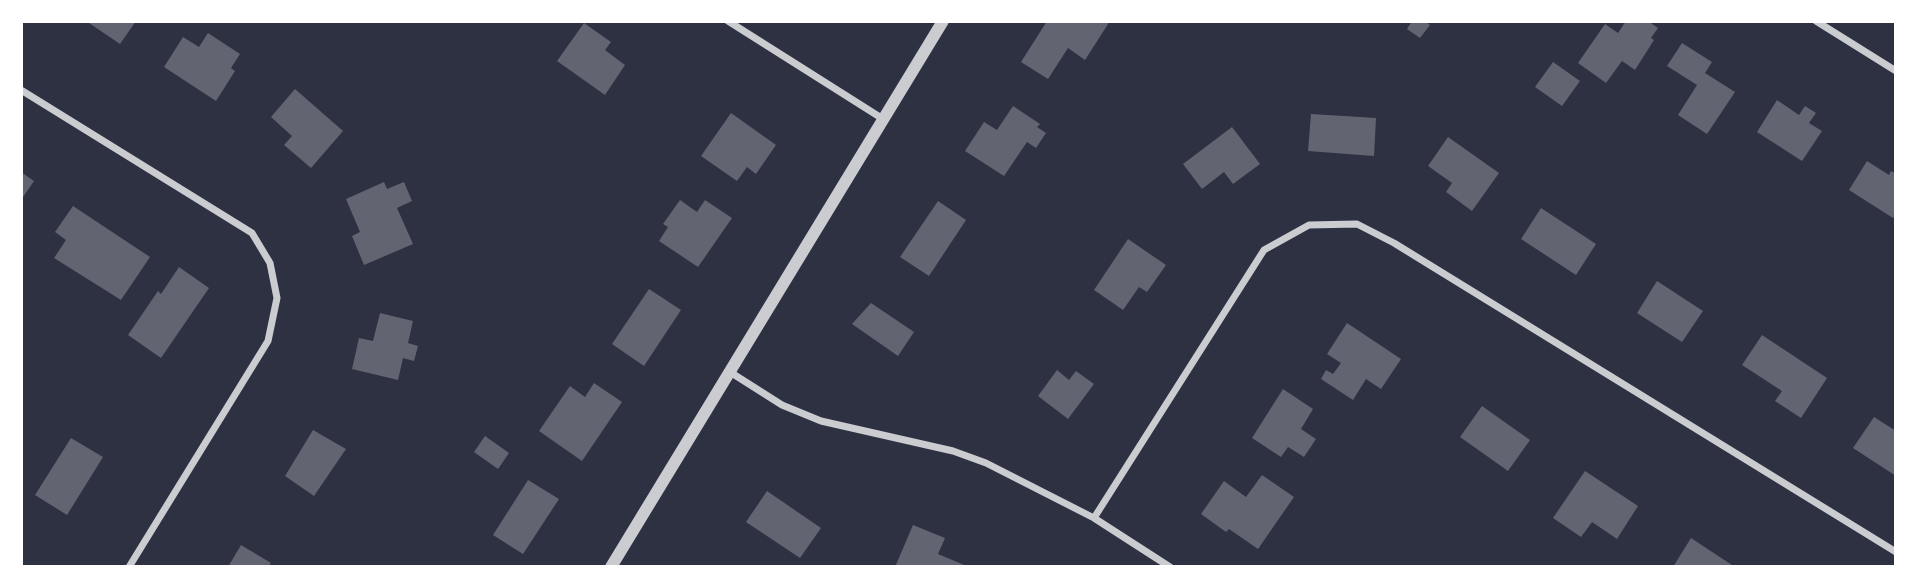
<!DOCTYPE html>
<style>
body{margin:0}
#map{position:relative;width:1917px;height:588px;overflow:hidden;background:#2d3142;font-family:Arial,sans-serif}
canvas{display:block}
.frame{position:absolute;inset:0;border:23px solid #fff;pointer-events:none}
</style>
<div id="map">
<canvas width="1917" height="588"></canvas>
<div class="frame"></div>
</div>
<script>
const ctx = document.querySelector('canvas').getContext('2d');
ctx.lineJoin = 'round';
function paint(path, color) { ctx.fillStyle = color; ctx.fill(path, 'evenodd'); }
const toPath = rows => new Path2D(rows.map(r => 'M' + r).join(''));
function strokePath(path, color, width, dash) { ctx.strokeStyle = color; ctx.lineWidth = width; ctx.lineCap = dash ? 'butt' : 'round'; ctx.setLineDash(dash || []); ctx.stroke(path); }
paint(toPath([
 [86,21,136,21,120,44],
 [1047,21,1110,21,1085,60,1068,48,1048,79,1021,62],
 [1412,21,1425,21,1430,25,1420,38,1407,29],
 [1626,21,1648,21,1658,28,1651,38,1654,40,1635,70,1622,61,1606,83,1578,63,1605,24,1618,33],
 [584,23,611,42,605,50,625,65,605,95,557,61],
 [208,33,240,54,231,68,235,71,216,101,164,67,183,37,199,47],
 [1682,43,1712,62,1705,73,1735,92,1707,134,1678,115,1697,85,1667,66],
 [1553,62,1580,81,1562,106,1535,87],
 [295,89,343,131,311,168,284,145,292,136,271,117],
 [1777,100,1799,115,1805,106,1816,113,1809,123,1822,131,1802,161,1757,132],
 [1013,106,1040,124,1037,127,1046,133,1036,148,1027,142,1004,176,965,151,984,122,997,130],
 [731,113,776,145,756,174,747,167,737,181,701,156],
 [1311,114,1376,118,1374,156,1308,151],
 [1232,127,1260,164,1233,184,1224,172,1202,189,1183,164],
 [1448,137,1499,173,1472,211,1446,192,1452,183,1428,166],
 [1867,161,1889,175,1891,171,1896,174,1896,214,1893,218,1849,190],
 [21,172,34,181,21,200],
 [384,182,387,189,404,182,412,201,397,208,413,244,364,265,352,236,360,232,346,199],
 [680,200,697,212,705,200,732,218,698,267,659,241,668,227,663,224],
 [938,201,966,220,929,276,900,257],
 [73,206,150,257,121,300,54,258,66,240,55,232],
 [1541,208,1596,244,1576,275,1521,239],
 [1128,239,1166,265,1147,292,1139,287,1123,310,1094,290],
 [179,267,209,288,161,358,128,335,158,291,161,294],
 [1657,281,1703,311,1682,342,1637,313],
 [649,289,681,310,644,366,612,344],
 [871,303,914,332,898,356,852,324],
 [380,313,413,321,408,343,418,346,414,361,403,358,398,380,352,369,359,338,373,341],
 [1347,323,1401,359,1381,389,1366,379,1353,400,1321,379,1326,370,1333,374,1341,363,1327,354],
 [1762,335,1827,378,1801,418,1775,401,1782,391,1742,365],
 [1057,370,1069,380,1076,371,1094,384,1068,419,1038,396],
 [594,383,622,402,582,461,539,431,570,386,585,397],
 [1283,389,1313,409,1301,429,1316,439,1304,457,1288,447,1281,457,1252,438],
 [1482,406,1530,440,1508,471,1460,437],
 [1874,417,1896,431,1896,476,1853,448],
 [313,430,346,449,314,496,285,476],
 [485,436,509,453,498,469,474,452],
 [71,438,103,457,67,515,35,495],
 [1585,471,1638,506,1617,539,1592,522,1581,537,1553,518],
 [1262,475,1294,497,1258,549,1229,529,1226,532,1201,514,1224,481,1246,497],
 [528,480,559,499,523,554,493,535],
 [767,491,821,528,800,558,746,522],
 [913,525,945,538,938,554,969,567,895,567],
 [1691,538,1735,567,1673,567],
 [241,545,271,563,268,567,228,567]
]), '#626471');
strokePath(toPath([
 [728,21,883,119],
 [1816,21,1896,71],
 [21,90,252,233,270,263,277,298,268,341,129,567],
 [730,372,782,405,821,421,953,451,986,463,1094,518,1170,567],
 [1094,518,1264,250,1309,225,1357,224,1394,243,1896,552]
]), '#caccd0', 7);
strokePath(toPath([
 [611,567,943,21]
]), '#caccd0', 12);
</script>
